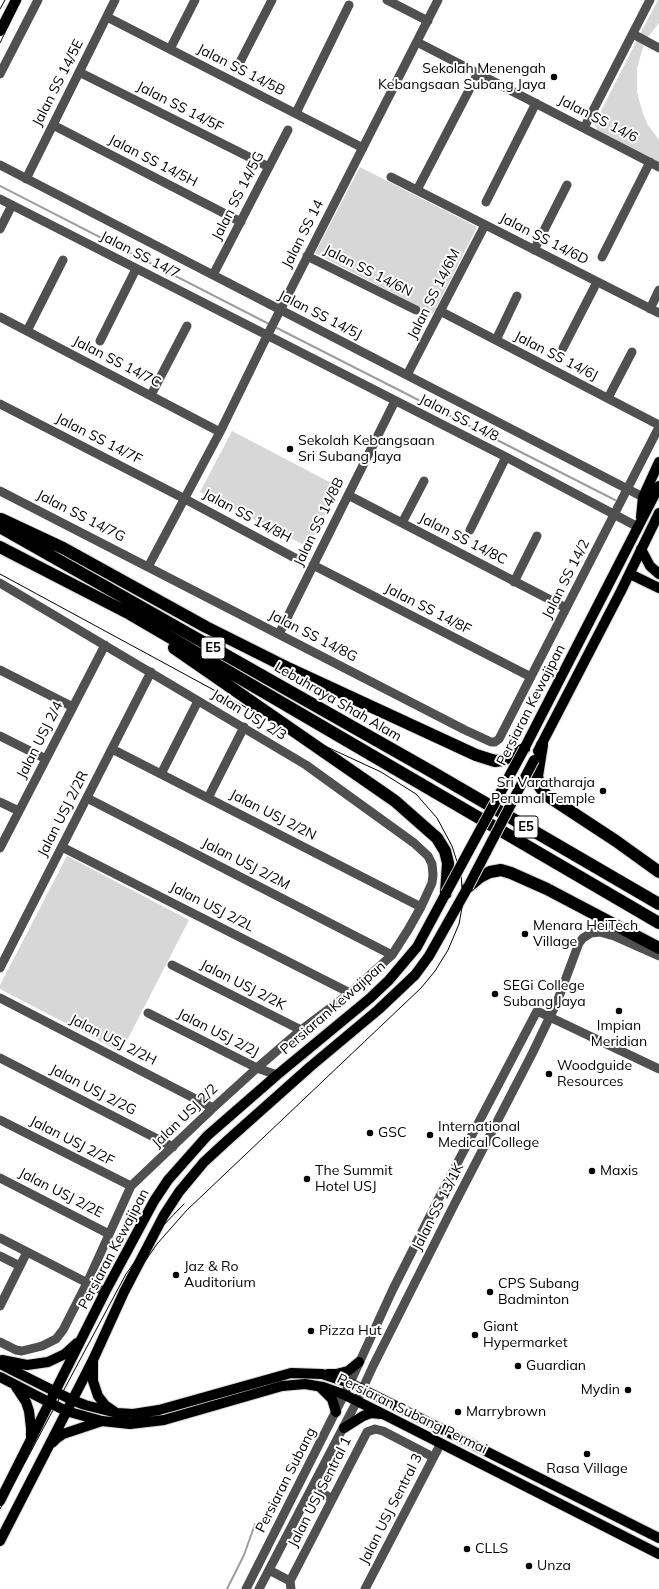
<!DOCTYPE html>
<style>
body{margin:0}
canvas{display:block;background:#fff}
</style>
<canvas width="659" height="1589"></canvas>
<script>
const ctx = document.querySelector('canvas').getContext('2d');
ctx.lineJoin = 'round';
function paint(path, color) { ctx.fillStyle = color; ctx.fill(path, 'evenodd'); }
const toPath = rows => new Path2D(rows.map(r => 'M' + r).join(''));
function strokePath(path, color, width, dash) { ctx.strokeStyle = color; ctx.lineWidth = width; ctx.lineCap = dash ? 'butt' : 'round'; ctx.setLineDash(dash || []); ctx.stroke(path); }
function label(font, color, halo, rows, align = 'center') {
  ctx.font = font + ' Mulish,sans-serif'; ctx.lineWidth = 4; ctx.setLineDash([]); ctx.textBaseline = 'middle'; ctx.strokeStyle = halo; ctx.fillStyle = color; for (const [text, x, y, turn = 0] of rows) {
    ctx.save(); ctx.translate(x, y); ctx.rotate((+turn || 0) * Math.PI / 180); ctx.textAlign = isNaN(turn) ? turn : align; if (halo) ctx.strokeText(text, 0, 0); ctx.fillText(text, 0, 0); ctx.restore();
  }
}
paint(toPath([
 [658,0,659,0,659,23,647,38,640,34],
 [637,40,644,44,637,68,637,92,643,114,648,125,659,140,659,162,597,130,595,123],
 [360,167,477,227,433,314,315,253],
 [232,431,339,487,308,547,200,492],
 [67,856,189,920,121,1052,0,989,0,985]
]), '#d7d7d7');
strokePath(toPath([
 [0,186,269,324],
 [275,327,615,500],
 [227,1589,244,1555,255,1524]
]), '#9e9e9e', 2);
const major = toPath([
 [0,31,16,0],
 [641,517,643,497,659,462],
 [641,549,650,566,659,574],
 [630,574,659,588],
 [524,749,659,486],
 [538,751,621,591,659,513],
 [2,1360,27,1365,48,1362,65,1354,77,1343],
 [93,1362,93,1381,98,1396,105,1405,115,1412],
 [0,1364,72,1400,85,1405,117,1413,133,1414,159,1410,291,1373,322,1374,350,1383,659,1538],
 [328,1374,336,1374,348,1371,359,1362],
 [0,1377,66,1411,102,1421,130,1424,164,1420,282,1386,305,1384,323,1387,345,1395,385,1415,659,1554],
 [16,1387,26,1402,29,1411,31,1428,31,1439],
 [320,1387,332,1399,336,1412],
 [344,1428,363,1416,371,1413,381,1414],
 [52,1443,56,1439,63,1434,102,1421],
 [0,1501,105,1292,154,1201,168,1180,207,1136,277,1075,369,999,389,980,417,947,446,893],
 [0,1541,93,1360,124,1292,164,1215,179,1192,204,1162,229,1139,311,1066,378,1010,415,975,429,956,468,887]
]);
const highway = toPath([
 [1,519,63,548,206,627,290,669,476,755,495,761,503,760,524,749],
 [0,527,427,769,659,904],
 [0,547,130,614,659,923],
 [174,648,395,801,437,838,445,851,448,863,446,893],
 [542,745,537,776,540,787,546,795,616,841,659,872],
 [468,887,480,877,490,872,501,870,511,873,547,889,659,948]
]);
strokePath(major, '#dbdbdb', 12);
strokePath(highway, '#dbdbdb', 14);
strokePath(toPath([
 [387,0,428,21],
 [107,17,363,148],
 [633,34,659,48],
 [417,42,659,167],
 [170,49,195,0],
 [239,64,272,0],
 [79,72,269,167],
 [0,74,38,0],
 [296,113,349,5],
 [53,125,241,222],
 [584,128,650,0],
 [0,165,643,497],
 [391,177,659,313],
 [26,179,115,0],
 [417,190,478,73],
 [0,199,506,457,638,527],
 [486,202,536,103],
 [0,229,12,205],
 [534,250,567,185],
 [307,256,416,310],
 [602,257,650,162],
 [213,275,288,130],
 [650,309,659,290],
 [440,311,659,425],
 [0,317,220,432],
 [27,331,63,260],
 [496,340,517,296],
 [100,341,136,269],
 [563,348,597,282],
 [407,375,485,225],
 [151,395,187,326],
 [608,398,632,352],
 [0,404,185,499,295,558],
 [0,491,465,730,491,742,495,742,499,739,659,427],
 [348,495,566,608],
 [402,523,424,481],
 [470,530,506,457],
 [313,565,531,677],
 [148,567,220,432,267,336,438,0],
 [514,582,537,536],
 [0,583,306,765,414,843,428,856,432,864,433,875,432,883,421,907,408,930,392,955,350,993,301,1030,257,1068,213,1108,131,1186,87,1283,63,1330,56,1339,42,1346,22,1351,16,1350,0,1342],
 [279,634,395,401],
 [0,670,73,707],
 [0,736,46,759],
 [112,749,421,907],
 [161,774,198,701],
 [87,798,392,955],
 [208,798,244,727],
 [0,802,19,811],
 [62,847,350,993],
 [0,848,105,645],
 [172,965,301,1030],
 [0,968,151,672],
 [0,998,213,1108],
 [148,1013,257,1068,277,1075],
 [0,1058,173,1147],
 [0,1120,131,1186],
 [0,1178,109,1234],
 [0,1238,105,1292],
 [0,1256,20,1266],
 [0,1306,27,1252],
 [318,1478,324,1494,332,1499],
 [269,1570,290,1581],
 [246,1589,350,1383,393,1289,439,1198,537,1011,659,1069],
 [259,1589,357,1401,373,1366,454,1205,532,1054,557,1002,579,943,583,938,591,933,600,932,614,936,659,956],
 [291,1589,290,1581,367,1432,375,1429,383,1431,433,1457],
 [365,1589,441,1443]
]), '#505050', 9);
strokePath(major, '#000', 10);
strokePath(highway, '#000', 12);
strokePath(toPath([
 [0,9,5,0],
 [0,43,21,0],
 [0,574,271,721,381,772,416,794,437,818,452,846,461,874,463,902,459,924,448,950,435,971,421,988,187,1210,157,1244,132,1280,98,1340,0,1537],
 [0,1509,126,1274,154,1235,184,1204]
]), '#000', 1);
const majorBridge = toPath([
 [468,887,534,760],
 [446,893,524,749]
]);
strokePath(majorBridge, '#dbdbdb', 12, []);
strokePath(majorBridge, '#000', 10);
for (const [x, y, r, color] of [
 [554,77,4,"#000"],
 [290,449,4,"#000"],
 [603,791,4,"#000"],
 [525,934,4,"#000"],
 [495,994,4,"#000"],
 [619,1011,4,"#000"],
 [549,1074,4,"#000"],
 [370,1133,4,"#000"],
 [430,1135,4,"#000"],
 [592,1171,4,"#000"],
 [307,1179,4,"#000"],
 [176,1275,4,"#000"],
 [490,1292,4,"#000"],
 [311,1331,4,"#000"],
 [475,1335,4,"#000"],
 [518,1366,4,"#000"],
 [628,1390,4,"#000"],
 [458,1412,4,"#000"],
 [587,1454,4,"#000"],
 [467,1549,4,"#000"],
 [529,1566,4,"#000"]
]) { const dot = new Path2D(); dot.arc(x, y, r, 0, 2 * Math.PI); ctx.fillStyle = color; ctx.fill(dot); strokePath(dot, '#fff', 1.5); }
for (const [x, y, w] of [
 [213,648,24],
 [526,827,24]
]) { const box = new Path2D(); box.roundRect(x - w / 2, y - 11, w, 22, 3); ctx.fillStyle = '#fff'; ctx.fill(box); strokePath(box, '#000', 1); }
label('bold 13px', '#000', null, [
 ["E5",213,648],
 ["E5",526,827]
]);
label('14px', '#000', '#fff', [
 ["Sekolah Menengah",546,69,"right"],
 ["Kebangsaan Subang Jaya",546,85,"right"],
 ["Sekolah Kebangsaan",298,441],
 ["Sri Subang Jaya",298,457],
 ["Sri Varatharaja",595,783,"right"],
 ["Perumal Temple",595,799,"right"],
 ["Menara HeiTech",533,926],
 ["Village",533,942],
 ["SEGi College",503,986],
 ["Subang Jaya",503,1002],
 ["Impian",619,1026,"center"],
 ["Meridian",619,1042,"center"],
 ["Woodguide",557,1066],
 ["Resources",557,1082],
 ["International",438,1127],
 ["Medical College",438,1143],
 ["GSC",378,1133],
 ["The Summit",315,1171],
 ["Hotel USJ",315,1187],
 ["Maxis",600,1171],
 ["Jaz & Ro",184,1267],
 ["Auditorium",184,1283],
 ["CPS Subang",498,1284],
 ["Badminton",498,1300],
 ["Giant",483,1327],
 ["Hypermarket",483,1343],
 ["Pizza Hut",319,1331],
 ["Guardian",526,1366],
 ["Mydin",620,1390,"right"],
 ["Marrybrown",466,1412],
 ["Rasa Village",587,1469,"center"],
 ["CLLS",475,1549],
 ["Unza",537,1566]
], 'left');
label('14px', '#000', '#fff', [
 ["Jalan SS 14/5B",241,70,27],
 ["Jalan SS 14/5E",58,83,-63],
 ["Jalan SS 14/5F",180,107,27],
 ["Jalan SS 14/6",598,119,27],
 ["Jalan SS 14/5H",153,161,27],
 ["Jalan SS 14/5G",238,196,-63],
 ["Jalan SS 14",303,234,-63],
 ["Jalan SS 14/6D",544,239,27],
 ["Jalan SS 14/7",140,255,27],
 ["Jalan SS 14/6N",368,271,27],
 ["Jalan SS 14/6M",434,294,-63],
 ["Jalan SS 14/5J",320,315,27],
 ["Jalan SS 14/6J",556,356,27],
 ["Jalan SS 14/7C",117,362,27],
 ["Jalan SS 14/8",459,418,27],
 ["Jalan SS 14/7F",99,439,27],
 ["Jalan SS 14/7G",81,516,27],
 ["Jalan SS 14/8H",247,516,28],
 ["Jalan SS 14/8B",319,522,-64],
 ["Jalan SS 14/8C",463,539,27],
 ["Jalan SS 14/2",566,579,-63],
 ["Jalan SS 14/8F",428,609,27],
 ["Jalan SS 14/8G",313,636,27],
 ["Lebuhraya Shah Alam",338,702,30],
 ["Persiaran Kewajipan",531,705,-63],
 ["Jalan USJ 2/3",249,715,31],
 ["Jalan USJ 2/4",40,740,-63],
 ["Jalan USJ 2/2R",63,814,-63],
 ["Jalan USJ 2/2N",273,815,27],
 ["Jalan USJ 2/2M",246,864,27],
 ["Jalan USJ 2/2L",212,907,27],
 ["Jalan USJ 2/2K",243,985,27],
 ["Persiaran Kewajipan",333,1008,-41],
 ["Jalan USJ 2/2J",218,1033,27],
 ["Jalan USJ 2/2H",113,1040,27],
 ["Jalan USJ 2/2G",93,1090,27],
 ["Jalan USJ 2/2",185,1116,-44],
 ["Jalan USJ 2/2F",72,1141,27],
 ["Jalan USJ 2/2E",61,1193,27],
 ["Jalan SS 13/1K",438,1207,-63],
 ["Persiaran Kewajipan",114,1249,-62],
 ["Persiaran Subang Permai",412,1414,26],
 ["Persiaran Subang",286,1480,-63],
 ["Jalan USJ Sentral 1",320,1492,-63],
 ["Jalan USJ Sentral 3",391,1509,-63]
]);
</script>
